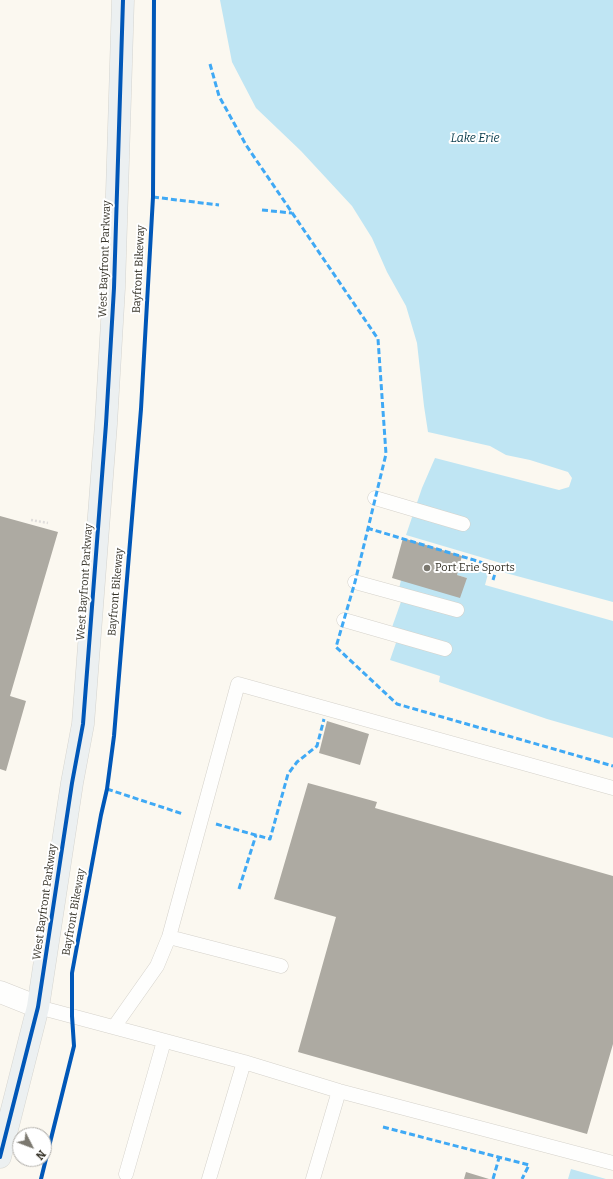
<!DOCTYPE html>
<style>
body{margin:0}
#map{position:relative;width:613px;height:1179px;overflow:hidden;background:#fbf8f0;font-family:Bitter,serif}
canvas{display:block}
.north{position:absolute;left:12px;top:1127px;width:40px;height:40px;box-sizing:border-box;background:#fff;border:1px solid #afada9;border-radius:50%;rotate:132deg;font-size:11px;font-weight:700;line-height:16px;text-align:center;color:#363329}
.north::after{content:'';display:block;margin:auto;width:14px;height:18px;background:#7b786f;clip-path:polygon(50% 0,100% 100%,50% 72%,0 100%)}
</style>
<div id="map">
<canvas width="613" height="1179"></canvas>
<div class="north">N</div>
</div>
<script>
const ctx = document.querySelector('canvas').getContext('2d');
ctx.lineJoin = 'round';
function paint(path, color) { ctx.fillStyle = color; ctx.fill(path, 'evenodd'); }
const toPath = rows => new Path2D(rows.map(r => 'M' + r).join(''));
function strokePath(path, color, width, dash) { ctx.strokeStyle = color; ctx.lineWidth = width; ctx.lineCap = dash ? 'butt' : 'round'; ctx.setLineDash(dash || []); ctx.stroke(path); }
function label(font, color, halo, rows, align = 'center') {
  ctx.font = font + ' Bitter,serif'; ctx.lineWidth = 4; ctx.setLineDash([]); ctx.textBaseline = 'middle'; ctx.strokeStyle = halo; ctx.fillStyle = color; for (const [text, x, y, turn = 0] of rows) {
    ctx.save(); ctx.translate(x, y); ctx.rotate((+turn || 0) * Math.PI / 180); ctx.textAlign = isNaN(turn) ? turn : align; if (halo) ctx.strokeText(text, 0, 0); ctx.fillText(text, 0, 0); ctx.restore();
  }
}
paint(toPath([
 [220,0,613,0,613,602,502,572,504,564,406,535,422,488,435,458,559,490,569,487,572,478,568,472,530,460,506,455,490,446,428,432,424,406,417,343,406,306,387,272,372,238,352,206,301,151,256,108,232,62],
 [460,561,489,570,485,585,613,621,613,738,547,719,439,682,440,676,390,660,397,640,391,630,402,599,399,589,401,580,467,578,457,575],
 [571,1169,606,1179,568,1179]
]), '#bfe5f3');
paint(toPath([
 [0,516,58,532,10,696,26,701,6,771,0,769],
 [403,538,462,556,457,575,467,578,460,598,392,578],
 [327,721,369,734,360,765,319,753],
 [308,783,377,802,375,808,613,876,613,1044,587,1134,298,1052,336,917,274,899],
 [466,1172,489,1179,464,1179]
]), '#adaaa2');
const service = toPath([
 [375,498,463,524],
 [355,582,457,610],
 [344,620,445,649],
 [169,937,281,966],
 [38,1007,244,1062,339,1091,613,1163],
 [114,1027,157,966,169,937,238,684,613,788],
 [126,1174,164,1041],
 [209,1179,244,1062],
 [313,1179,339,1091]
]);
const minor = toPath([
 [0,992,38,1007]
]);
const trunk = toPath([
 [0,1157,38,1007,72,783,83,724,106,424,114,288,123,0]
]);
strokePath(service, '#d5d2cb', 15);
strokePath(minor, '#d5d2cb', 23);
strokePath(trunk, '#d5d4cf', 23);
strokePath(toPath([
 [31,520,48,523]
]), '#e0dedc', 2.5, [2, 2]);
strokePath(service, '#fefefd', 14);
strokePath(minor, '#fefefd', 22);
strokePath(trunk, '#ecf0f1', 22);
strokePath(toPath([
 [210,64,219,96,246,145,378,339,386,454,355,582,336,647,397,704,613,766],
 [153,197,219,205],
 [262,210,292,213],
 [367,528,497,567,493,580],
 [107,789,183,814],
 [216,824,270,839,288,774,297,762,317,746,324,719],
 [239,889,256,835],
 [383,1127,529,1165,522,1179],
 [493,1179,499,1158]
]), '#3fa9f5', 3, [6, 3]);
strokePath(toPath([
 [0,1157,38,1007,72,783,83,724,106,424,114,288,123,0],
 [41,1179,74,1046,72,1016,72,973,101,815,107,789,114,736,141,409,153,197,154,0]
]), '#0057b8', 4);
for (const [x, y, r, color] of [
 [427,568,4,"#7b786f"]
]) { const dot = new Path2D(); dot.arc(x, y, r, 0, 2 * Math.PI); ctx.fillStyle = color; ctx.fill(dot); strokePath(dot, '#fff', 1.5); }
label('11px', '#363329', '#fff', [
 ["West Bayfront Parkway",105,259,-88],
 ["Bayfront Bikeway",139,269,-87],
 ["West Bayfront Parkway",85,582,-86],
 ["Bayfront Bikeway",116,592,-85],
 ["West Bayfront Parkway",45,902,-82],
 ["Bayfront Bikeway",74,912,-80]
]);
label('11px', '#363329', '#fff', [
 ["Port Erie Sports",435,568]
], 'left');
label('italic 12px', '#073a4a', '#fff', [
 ["Lake Erie",475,139]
]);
</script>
